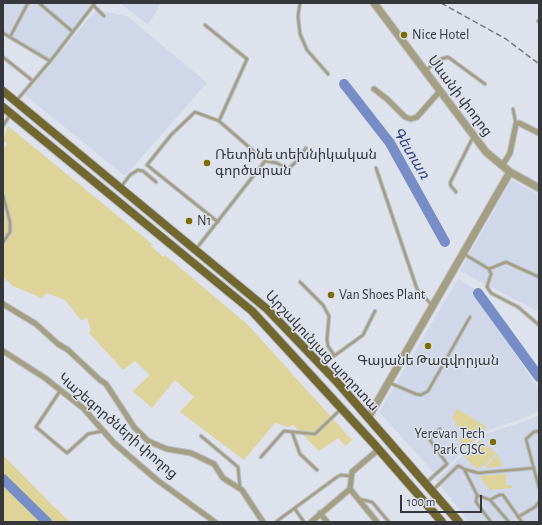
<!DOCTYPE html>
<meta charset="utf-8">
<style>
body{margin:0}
#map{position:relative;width:542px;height:525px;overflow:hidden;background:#dde2ec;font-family:"Alegreya Sans",sans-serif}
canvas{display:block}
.frame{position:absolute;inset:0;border:4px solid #35373b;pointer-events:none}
.scale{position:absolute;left:400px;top:495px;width:82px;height:18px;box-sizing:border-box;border:2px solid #35373b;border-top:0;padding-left:5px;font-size:12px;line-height:14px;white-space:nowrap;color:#35373b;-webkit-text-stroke:3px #dde2ec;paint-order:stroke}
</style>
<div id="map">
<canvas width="542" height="525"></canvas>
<div class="frame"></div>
<div class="scale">100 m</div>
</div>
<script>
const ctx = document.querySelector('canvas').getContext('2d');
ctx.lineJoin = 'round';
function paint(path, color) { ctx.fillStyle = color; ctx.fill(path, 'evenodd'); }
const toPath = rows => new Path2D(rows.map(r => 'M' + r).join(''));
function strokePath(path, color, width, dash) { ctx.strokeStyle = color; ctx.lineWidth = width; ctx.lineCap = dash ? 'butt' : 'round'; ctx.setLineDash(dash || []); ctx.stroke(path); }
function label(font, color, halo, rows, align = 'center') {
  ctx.font = font + ' "Alegreya Sans","Noto Sans Armenian",sans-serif'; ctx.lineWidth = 3; ctx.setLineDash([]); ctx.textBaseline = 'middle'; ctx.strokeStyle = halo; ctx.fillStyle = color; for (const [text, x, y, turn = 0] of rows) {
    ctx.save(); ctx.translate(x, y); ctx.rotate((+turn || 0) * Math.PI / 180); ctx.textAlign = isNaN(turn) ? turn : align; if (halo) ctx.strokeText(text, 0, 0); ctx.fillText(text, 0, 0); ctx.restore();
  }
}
paint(toPath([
 [3,3,97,3,75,32,49,62,3,30],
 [120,3,161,3,148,25],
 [96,10,127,16,207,83,125,176,25,95],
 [511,180,539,195,539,312,460,271],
 [458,279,486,296,506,340,539,390,539,411,527,417,485,431,437,476,379,412],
 [539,415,539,522,469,522,436,480,486,434,528,420]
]), '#d0d7e8');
paint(toPath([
 [8,126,152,244,151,246,163,257,165,255,248,325,352,440,345,446,338,438,319,451,293,425,288,427,275,423,244,460,180,412,194,397,175,380,152,408,133,391,150,375,135,361,123,370,89,333,91,330,87,318,81,320,65,300,47,293,42,298,13,286,3,277,3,150,7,144,3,140],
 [457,409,487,427,479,436,466,431,461,432,452,417],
 [461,435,476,436,477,438,464,449,460,445],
 [480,440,496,453,486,464,477,469,464,456],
 [497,454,503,466,485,468],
 [3,455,53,506,70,522,5,522,3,520],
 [506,474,506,485,512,485,512,488,490,490,479,476]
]), '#ded398');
strokePath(toPath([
 [344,84,390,143,445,242],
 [478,293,539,377],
 [3,479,47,522]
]), '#768dc7', 10);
const service = toPath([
 [39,3,73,32],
 [300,3,298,16,300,34,307,50,328,74],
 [93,5,104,16],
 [538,21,539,21],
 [205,25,247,59,219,121],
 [3,33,50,61],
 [10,37,28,3],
 [3,57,33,81],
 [426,70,441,59,448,57,485,84],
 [17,100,52,59,95,3],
 [513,109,516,124],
 [3,126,10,115],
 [376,168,417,289,432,305],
 [121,187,130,175,138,170,143,171,156,182],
 [456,192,451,186,450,183,473,137],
 [3,195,10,222,10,232,3,242],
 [218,222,147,165,171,135,195,112,219,121,265,161,277,163,288,169,297,161,306,148],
 [196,249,265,161],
 [464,254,489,269,491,274,487,287,491,293,518,307,539,325],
 [489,269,506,262,539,277],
 [300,282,323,305,329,316,327,340,328,346,334,355],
 [323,364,363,335,375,311],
 [390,383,416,394,421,395,428,391,470,317],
 [60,391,36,427,67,453,88,434,103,431],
 [539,431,534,432,526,439,539,488],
 [292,432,300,454,317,470],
 [201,436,238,467,240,488],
 [261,457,284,431,315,434,340,410],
 [464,469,478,473,534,468],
 [427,482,447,464,430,440,432,436,440,429],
 [434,489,458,466,461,467,464,469,477,495,476,502,491,522],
 [477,495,490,500,499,495,503,495,522,522],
 [359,499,372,502,389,522],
 [490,500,509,522],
 [295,509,304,522],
 [518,517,535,507,539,502],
 [277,521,337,477,341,475,350,476]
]);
const minor = toPath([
 [374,89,387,99,405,117,411,119,417,117,440,91],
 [502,166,510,153,516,124,519,123,539,133],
 [3,304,36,324,58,344,68,350,100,380,106,384,134,427,148,441,167,449,191,453,214,464,223,478,242,490,263,522],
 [3,351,45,378,83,408,114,443,157,480,215,522],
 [320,513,327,522],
 [311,522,350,489],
 [377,522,350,489,352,472,379,449]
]);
const tertiary = toPath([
 [374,3,486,152,510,172,539,188],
 [368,418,510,172]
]);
const primary = toPath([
 [3,91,267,309,337,382,459,522],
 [3,107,252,311,374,444,442,522]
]);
strokePath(service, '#bbc0c9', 4.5);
strokePath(minor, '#bbc0c9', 7);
strokePath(tertiary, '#bbc0c9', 9);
strokePath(primary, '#bbc0c9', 10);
strokePath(service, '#a49f82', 2.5);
strokePath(minor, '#a49f82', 5);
strokePath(tertiary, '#a49f82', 7);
strokePath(primary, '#72672f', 8);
strokePath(toPath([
 [441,3,506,39,539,64]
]), '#787c82', 1.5, [6, 3]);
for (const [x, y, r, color] of [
 [404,35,4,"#7c6c05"],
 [207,163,4,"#7c6c05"],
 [189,221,4,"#7c6c05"],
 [331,295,4,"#7c6c05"],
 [428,346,4,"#7c6c05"],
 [493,442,4,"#7c6c05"]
]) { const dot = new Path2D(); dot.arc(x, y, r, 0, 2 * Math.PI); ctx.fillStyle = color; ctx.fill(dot); strokePath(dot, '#dde2ec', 1.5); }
label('14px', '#35373b', '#dde2ec', [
 ["Nice Hotel",412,35],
 ["Ռետինե տեխնիկական",215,155],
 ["գործարան",215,171],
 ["N1",197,221],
 ["Van Shoes Plant",339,295],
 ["Գայանե Թագվորյան",428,361,"center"],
 ["Yerevan Tech",485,434,"right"],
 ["Park CJSC",485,450,"right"]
], 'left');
label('14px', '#35373b', '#dde2ec', [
 ["Սևանի փողոց",460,96,53],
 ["Արշակունյաց պողոտա",322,351,47],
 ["Կաշեգործների փողոց",118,426,41]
]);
label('italic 15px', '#2c448a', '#dde2ec', [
 ["Գետառ",411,153,59]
]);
</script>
